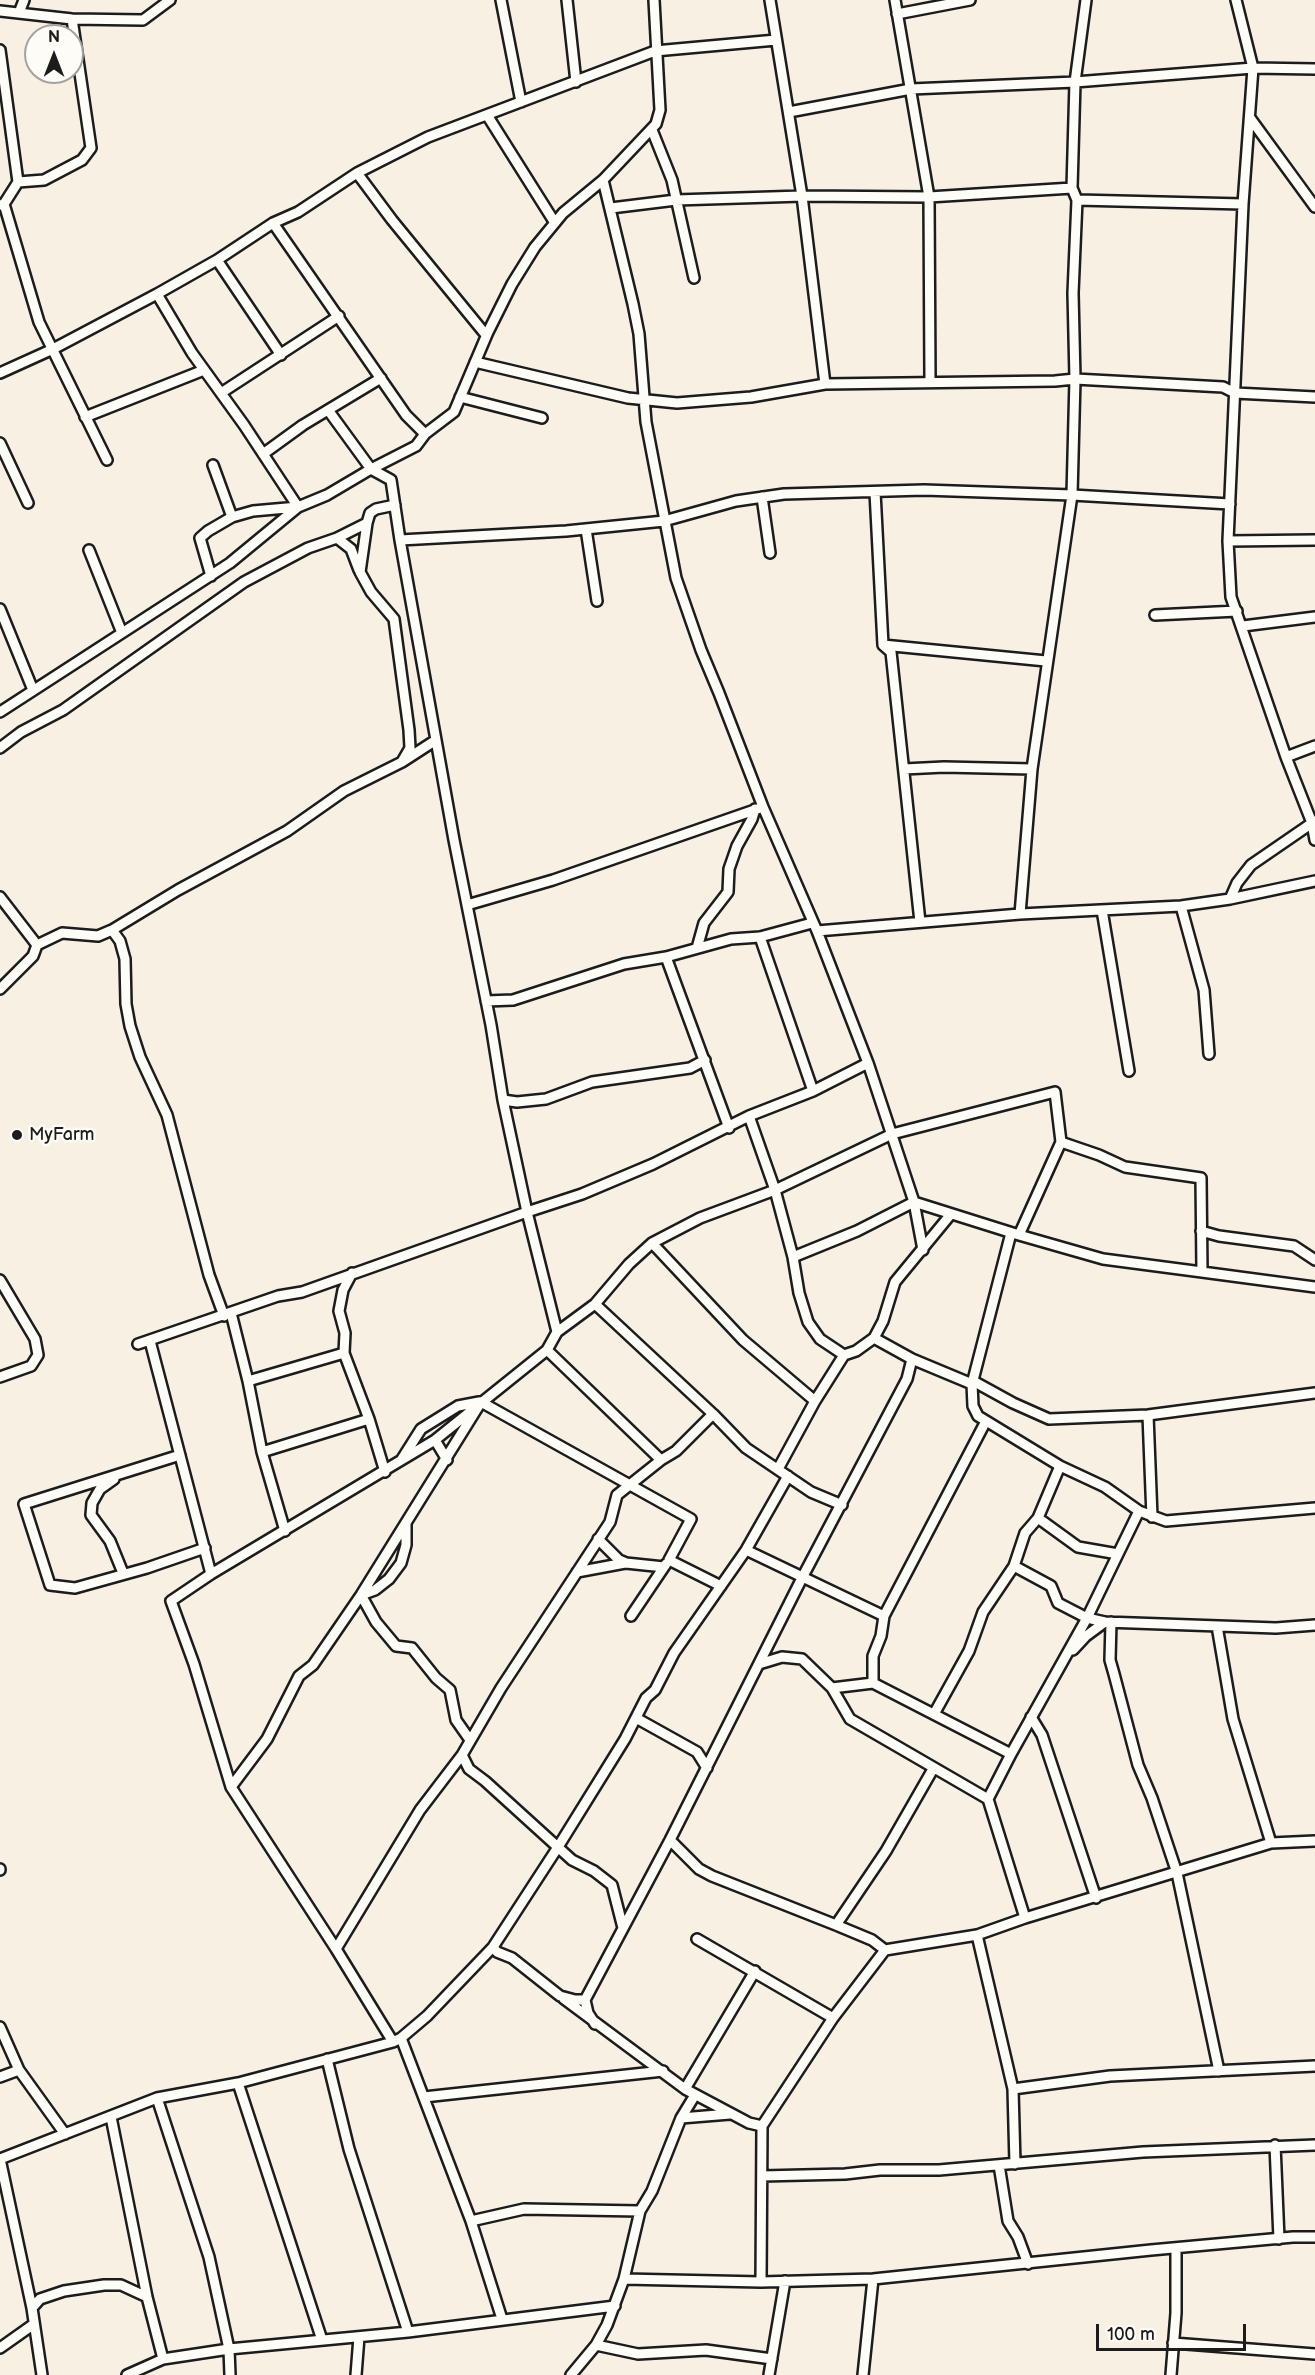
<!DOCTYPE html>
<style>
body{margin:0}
#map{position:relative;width:1315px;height:2375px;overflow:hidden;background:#f9f0e4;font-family:"Balsamiq Sans",sans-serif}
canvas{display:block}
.north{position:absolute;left:24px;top:24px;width:60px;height:60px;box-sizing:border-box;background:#fdfcf7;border:2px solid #a3a29f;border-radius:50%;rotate:0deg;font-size:16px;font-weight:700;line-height:24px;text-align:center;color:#1c1c1c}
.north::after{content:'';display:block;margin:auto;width:21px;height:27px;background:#1c1c1c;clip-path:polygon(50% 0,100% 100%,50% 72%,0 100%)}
.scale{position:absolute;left:1096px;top:2324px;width:150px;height:27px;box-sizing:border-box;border:3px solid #1c1c1c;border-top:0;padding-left:8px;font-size:18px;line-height:21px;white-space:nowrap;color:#1c1c1c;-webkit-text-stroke:4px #fdfcf7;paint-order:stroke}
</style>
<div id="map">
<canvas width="1315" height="2375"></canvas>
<div class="north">N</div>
<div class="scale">100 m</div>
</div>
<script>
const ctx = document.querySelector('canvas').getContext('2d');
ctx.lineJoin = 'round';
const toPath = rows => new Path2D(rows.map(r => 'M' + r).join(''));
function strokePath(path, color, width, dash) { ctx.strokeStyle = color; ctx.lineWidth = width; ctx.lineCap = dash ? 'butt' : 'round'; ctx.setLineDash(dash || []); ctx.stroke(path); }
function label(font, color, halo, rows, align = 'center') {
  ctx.font = font + ' "Balsamiq Sans",sans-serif'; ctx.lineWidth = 5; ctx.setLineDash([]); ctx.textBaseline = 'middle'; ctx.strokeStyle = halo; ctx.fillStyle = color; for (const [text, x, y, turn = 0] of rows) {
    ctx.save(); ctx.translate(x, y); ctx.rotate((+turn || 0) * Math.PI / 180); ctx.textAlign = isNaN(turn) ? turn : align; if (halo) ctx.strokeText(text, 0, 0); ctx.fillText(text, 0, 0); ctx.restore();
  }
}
const street = toPath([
 [501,0,521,102],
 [567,0,576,82],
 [770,0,802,196,825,384],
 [895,0,929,197,930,381],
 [0,11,72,19,143,20,170,0],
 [19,13,24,0],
 [897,14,970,0],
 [0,50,18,182,4,204,0,205],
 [1315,69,1253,68,1243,204,1228,541,1231,597,1286,757,1312,823,1315,840],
 [789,112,911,89,1075,82,1253,68,1236,0],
 [487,115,555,223],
 [1250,118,1315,207],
 [652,130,672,180,694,278],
 [357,173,392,220,486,335],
 [603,180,633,304,639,334,646,422,676,578,701,650,719,693,763,807,817,931,868,1063,914,1202,923,1250],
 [18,182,44,180,82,160,91,148,72,19],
 [1077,200,1243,204],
 [4,204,39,322,107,460],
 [611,208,676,200,802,196,929,197,1072,188],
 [273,223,406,415,425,434],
 [217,260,281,355],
 [157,294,192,353,244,425,298,507,253,511,232,517,208,531,200,538,211,576],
 [475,362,628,398,677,403,751,397,825,384,1055,381,1075,379,1223,387,1235,393,1315,397],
 [0,373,53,349,157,294,217,260,273,223,298,212,357,173,428,137,655,51,776,40],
 [221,393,339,316],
 [460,397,542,418],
 [328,410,371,469,416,446,425,434,454,412,488,332,512,284,535,247,563,213,603,180,656,124,660,110,654,0],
 [85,417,204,370],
 [0,443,28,503],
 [263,454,303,425,381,378],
 [213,465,232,517],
 [875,492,883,645,891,652,920,922],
 [762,497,770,553],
 [395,505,376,509,370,513,367,523,360,572,371,592,394,619,409,730,410,748,403,760],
 [586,529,597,601],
 [337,538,351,549,359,570],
 [400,540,454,840,491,1025,503,1100,527,1212,557,1332],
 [1228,541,1315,540],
 [89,550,122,633],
 [0,609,33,690],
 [1155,615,1237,611],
 [1243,626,1315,617],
 [883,645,1046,661],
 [0,712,230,563,298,507,327,495,371,469,391,480,400,540,566,531,664,521,736,501,784,494,924,490,1072,495,1230,504],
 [0,748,21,732,63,710,244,582,308,548,337,538,367,523],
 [1286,757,1315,746],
 [904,769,944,767,1032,769],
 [0,897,37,945],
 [1230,899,1237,883,1251,865,1315,821],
 [467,905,553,880,763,807],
 [1181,906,1204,990,1209,1054],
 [1102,910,1129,1071],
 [1020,914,1032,769,1072,495,1075,379,1073,293,1077,200,1072,188,1075,82,1086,0],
 [112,930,120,941,125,959,126,1004,130,1026,140,1057,167,1115,209,1275,224,1316],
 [817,931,1020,914,1181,906,1230,899,1315,881],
 [760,937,813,1091],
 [697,948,704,923,728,892,729,869,737,846,752,819,755,809],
 [666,957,729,1128],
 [0,989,33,956,37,945,62,933,98,936,112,930,178,890,287,831,344,791,402,762,436,740],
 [486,1001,513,1000,624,964,666,957,731,939,760,937,812,923],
 [503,1100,517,1102,546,1099,592,1082,690,1068,705,1060],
 [749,1116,775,1190,793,1257,799,1293,808,1322,820,1339,844,1355],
 [1201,1231,1219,1236,1294,1246,1315,1260],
 [1011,1233,972,1384,973,1406,978,1416,1060,1466,1105,1487,1139,1511,1166,1521,1315,1508],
 [1019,1235,1061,1142],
 [652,1243,743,1340,815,1401],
 [793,1257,857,1231,914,1202,1019,1235,1103,1259,1202,1272],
 [352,1273,343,1290,339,1311,345,1333,344,1353,369,1419,385,1472],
 [0,1280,35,1339,38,1355,31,1366,0,1377],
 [595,1304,713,1414],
 [231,1313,248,1381,262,1452,285,1531],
 [874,1338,912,1359,972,1384],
 [150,1341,211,1574],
 [138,1344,278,1296,302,1292,527,1212,582,1194,653,1164,749,1116,813,1091,868,1063],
 [547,1350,661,1460],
 [248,1381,344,1353],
 [973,1381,1013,1403,1049,1419,1148,1415,1315,1393],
 [1148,1415,1152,1517],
 [986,1421,884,1616,881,1636,873,1656,873,1683,1011,1754],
 [435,1440,447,1460],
 [262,1452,369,1419],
 [180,1455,24,1504,50,1585,75,1588,147,1568,205,1548],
 [402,1459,421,1429,458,1406,479,1402],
 [778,1469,815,1401,844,1355,856,1351,874,1338,883,1321,895,1282,951,1214],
 [114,1479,100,1489,92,1503,91,1515,110,1541,123,1573],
 [1038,1518,1078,1547,1118,1554,1139,1511],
 [406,1524,406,1545,401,1563,389,1579,375,1590,361,1595,376,1622,396,1646,412,1648,436,1678,450,1690,456,1720,470,1740],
 [598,1539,619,1560,626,1563,664,1567],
 [746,1550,884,1616],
 [1014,1566,1051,1586,1058,1603,1087,1618,1105,1622,1276,1628,1315,1625],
 [577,1572,625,1563],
 [631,1616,666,1564],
 [1111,1622,1110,1660,1114,1674,1138,1765,1152,1798,1177,1873,1219,2071],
 [1217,1626,1233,1719,1271,1843],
 [1073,1650,1086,1636,1105,1622],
 [759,1664,782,1657,802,1659,832,1688,850,1719,988,1799],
 [832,1688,873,1683],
 [934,1714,969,1651,983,1612,1014,1566,1025,1533,1038,1518,1060,1466],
 [1031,1717,1042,1735,1096,1898],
 [636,1718,697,1752,707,1768],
 [462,1755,469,1769,485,1781,572,1860,594,1871,612,1885,623,1928],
 [231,1787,267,1739,299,1676,313,1665,361,1595,481,1402,691,1519,669,1560,721,1586],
 [670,1840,699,1869,712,1876,836,1925,872,1940,885,1950],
 [0,1869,0,1870],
 [1025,1918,988,1799,1011,1754,1087,1618,1118,1554],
 [836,1925,886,1851,933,1769],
 [977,1935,1013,2089,1015,2164],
 [697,1939,833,2018],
 [336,1949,420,1810,462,1755,501,1688,610,1522,617,1495,661,1460,676,1451,713,1414,746,1448,811,1492,842,1505],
 [564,1999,685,2089,749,2123,762,2126],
 [585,2000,575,2000,560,1996,512,1958,497,1952,493,1947,558,1847,625,1739,646,1698,655,1690,674,1653,746,1550,788,1476],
 [595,2024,588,2013,585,2000,670,1840,802,1578,907,1379,912,1359],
 [0,2027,19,2070,65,2134],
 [401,2038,471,2221,502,2319],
 [393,2042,336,1949,231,1787,194,1664,171,1601,211,1574,435,1440,547,1350,557,1332,595,1304,629,1264,652,1243,700,1218,775,1190,892,1134,1055,1092,1061,1142,1099,1155,1125,1167,1201,1178,1202,1272,1315,1287],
 [327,2059,349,2149,408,2332],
 [0,2077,19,2070],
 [238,2083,322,2340],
 [685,2089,755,1971],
 [1013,2089,1110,2076,1315,2066],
 [424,2097,663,2071],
 [157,2098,209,2257,229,2349,230,2375],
 [111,2117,147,2297,163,2359],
 [681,2118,730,2114],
 [1275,2145,1279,2239],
 [0,2159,157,2098,238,2083,393,2042,401,2038,427,2016,493,1947],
 [0,2159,32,2308,42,2375],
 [999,2165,1008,2221,1018,2237,1028,2264],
 [762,2176,845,2174,880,2170,939,2170,1143,2152,1315,2145],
 [471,2221,524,2209,640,2211],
 [624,2279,761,2282,873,2279,1151,2250,1293,2237,1315,2237],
 [761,2282,762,2126,833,2018,885,1950,977,1935,1025,1918,1271,1843,1315,1841],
 [32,2308,40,2299,64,2291,104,2285,121,2285,147,2297],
 [1173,2343,1315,2354],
 [596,2345,638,2354,706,2350,772,2359],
 [0,2348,34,2324],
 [127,2375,163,2359,229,2349,408,2332,615,2306],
 [356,2375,359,2337],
 [571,2375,596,2345,607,2325,624,2279,640,2211,652,2191,681,2118,695,2095],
 [769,2375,785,2281],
 [863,2375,873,2279],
 [1171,2375,1176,2313,1176,2248]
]);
strokePath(street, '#1c1c1c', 14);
strokePath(street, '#fdfcf7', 9);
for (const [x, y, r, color] of [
 [17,1135,6,"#1c1c1c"]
]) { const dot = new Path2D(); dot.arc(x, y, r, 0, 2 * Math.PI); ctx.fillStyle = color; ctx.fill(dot); strokePath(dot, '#fdfcf7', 2); }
label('18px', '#1c1c1c', '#fdfcf7', [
 ["MyFarm",29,1135]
], 'left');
</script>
